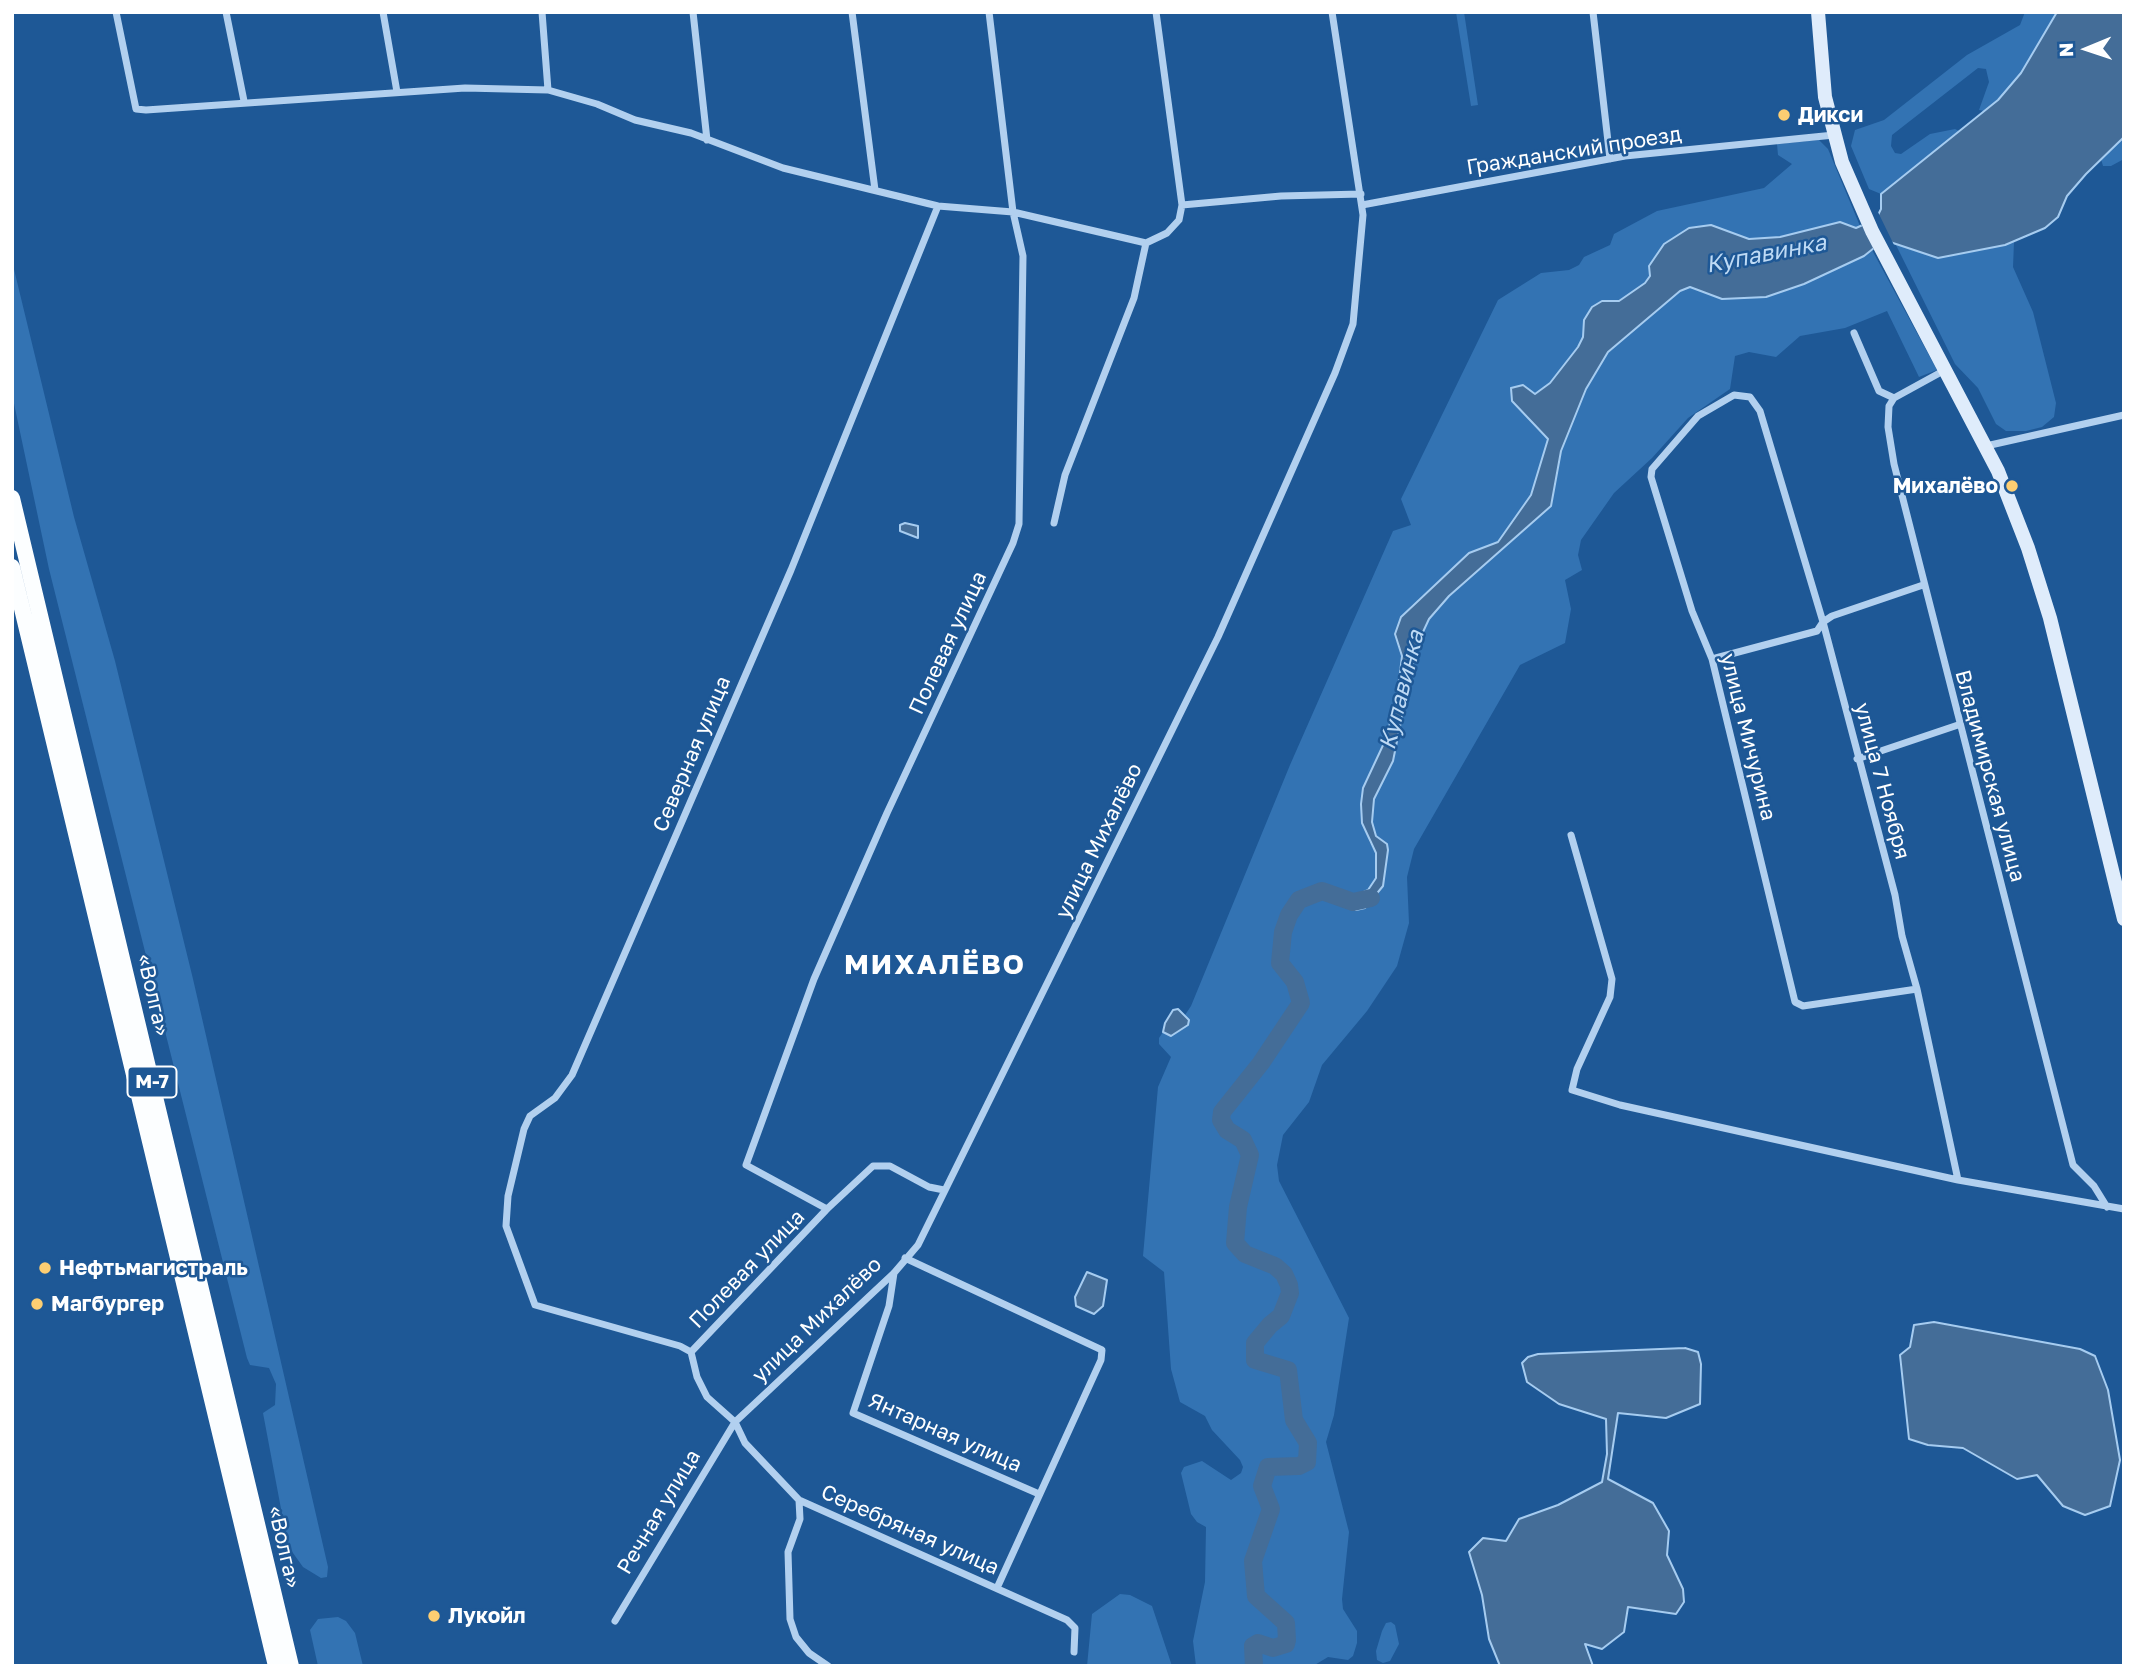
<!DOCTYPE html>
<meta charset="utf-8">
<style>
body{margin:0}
#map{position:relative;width:2136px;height:1678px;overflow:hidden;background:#1e5896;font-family:"Golos Text",sans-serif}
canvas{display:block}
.frame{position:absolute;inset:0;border:14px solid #fff;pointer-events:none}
.north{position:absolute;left:2052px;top:14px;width:70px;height:70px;-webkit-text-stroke:5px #1e5896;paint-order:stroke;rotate:268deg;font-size:19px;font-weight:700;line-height:28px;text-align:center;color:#fff}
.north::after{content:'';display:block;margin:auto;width:24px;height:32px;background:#fff;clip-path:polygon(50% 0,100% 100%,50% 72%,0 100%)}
</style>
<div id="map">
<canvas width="2136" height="1678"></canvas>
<div class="frame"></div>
<div class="north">N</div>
</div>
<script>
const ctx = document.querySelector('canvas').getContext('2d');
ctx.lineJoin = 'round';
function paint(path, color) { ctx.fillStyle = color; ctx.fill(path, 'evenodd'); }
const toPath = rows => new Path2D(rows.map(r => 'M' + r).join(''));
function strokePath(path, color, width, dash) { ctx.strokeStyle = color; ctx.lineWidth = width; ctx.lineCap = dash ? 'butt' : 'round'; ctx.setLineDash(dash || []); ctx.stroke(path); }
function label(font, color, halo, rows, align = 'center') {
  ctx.font = font + ' "Golos Text",sans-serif'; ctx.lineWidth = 5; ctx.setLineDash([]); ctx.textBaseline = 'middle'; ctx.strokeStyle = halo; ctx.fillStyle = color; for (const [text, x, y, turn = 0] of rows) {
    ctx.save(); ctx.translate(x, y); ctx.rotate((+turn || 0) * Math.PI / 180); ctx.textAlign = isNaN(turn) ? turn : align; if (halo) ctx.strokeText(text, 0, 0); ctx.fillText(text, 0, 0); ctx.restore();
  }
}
paint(toPath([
 [1456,12,1464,12,1478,105,1471,106],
 [2025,12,2057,12,2021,73,1998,100,1984,111,1979,110,1989,82,1986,69,1978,68,1892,135,1891,146,1895,153,1901,154,1930,134,1955,129,1959,131,1881,194,1869,189,1851,146,1855,130,1884,120,1967,55,2020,25],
 [2124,137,2124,159,2111,166,2103,166,2101,159],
 [1819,140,1828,149,1860,226,1856,228,1840,222,1780,237,1748,239,1711,225,1650,276,1645,283,1619,301,1602,301,1584,320,1583,337,1578,347,1550,383,1535,395,1512,401,1548,439,1531,495,1498,542,1469,553,1410,607,1399,642,1402,656,1397,698,1385,741,1363,788,1369,841,1376,853,1376,878,1368,890,1353,897,1383,886,1388,850,1376,836,1372,822,1374,799,1393,761,1416,647,1429,619,1449,596,1551,506,1561,451,1586,389,1608,352,1680,291,1690,287,1700,289,1723,299,1766,297,1864,256,1872,250,1937,370,1919,377,1887,311,1845,328,1800,336,1776,357,1749,352,1735,356,1730,389,1688,418,1652,458,1614,493,1581,540,1578,555,1582,570,1565,580,1571,609,1565,643,1520,665,1414,849,1407,877,1409,923,1397,966,1367,1011,1322,1065,1309,1102,1283,1135,1277,1165,1279,1181,1349,1318,1334,1415,1326,1442,1349,1532,1342,1599,1343,1609,1357,1631,1357,1643,1353,1656,1348,1660,1328,1657,1313,1666,1196,1666,1193,1641,1205,1582,1206,1527,1197,1522,1191,1514,1181,1473,1184,1467,1202,1461,1231,1480,1241,1473,1243,1467,1240,1460,1212,1430,1205,1416,1180,1402,1171,1369,1164,1272,1143,1256,1158,1087,1171,1057,1159,1044,1159,1038,1163,1032,1171,1036,1189,1020,1185,1015,1191,1006,1290,765,1393,531,1411,525,1401,499,1498,300,1541,273,1569,270,1579,265,1584,257,1610,245,1614,234,1657,211,1764,188,1792,164,1778,155,1777,144],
 [1894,241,1938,258,2014,242,2013,267,2033,312,2056,403,2054,417,2042,427,2026,431,2006,431,1996,424,1978,388,1955,364],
 [12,261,74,517,115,661,193,979,328,1567,327,1577,321,1578,303,1567,288,1546,263,1413,275,1405,276,1384,269,1368,250,1365,247,1358,49,569,12,394],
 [1120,1594,1130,1595,1152,1606,1172,1666,1087,1666,1092,1614],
 [338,1617,346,1621,355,1633,363,1666,318,1666,310,1630,318,1619],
 [1391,1622,1395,1625,1399,1644,1390,1661,1383,1663,1377,1660,1376,1651,1382,1631,1386,1623]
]), '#3373b3');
const water = toPath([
 [2057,12,2124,12,2124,137,2086,174,2067,196,2058,217,2045,228,2005,245,1938,258,1884,240,1864,256,1804,284,1766,297,1722,299,1690,287,1680,291,1608,352,1586,389,1561,451,1551,506,1449,596,1429,619,1416,647,1393,761,1374,799,1372,822,1376,836,1387,844,1388,850,1383,886,1365,908,1356,910,1351,906,1353,897,1368,890,1376,878,1376,853,1362,823,1361,804,1363,788,1385,741,1397,698,1402,656,1395,634,1401,617,1469,553,1498,542,1531,495,1548,439,1512,401,1511,388,1523,385,1535,394,1550,383,1578,347,1583,337,1584,320,1592,307,1602,301,1619,301,1645,283,1650,276,1649,266,1664,244,1689,228,1711,225,1749,239,1780,237,1840,222,1856,228,1876,219,1881,209,1881,194,1998,100,2021,73,2057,12],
 [905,523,918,526,918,538,900,531,900,525,905,523],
 [1178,1009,1189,1020,1188,1025,1171,1036,1163,1032,1165,1023,1173,1010,1178,1009],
 [1087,1272,1107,1280,1103,1306,1094,1314,1076,1306,1075,1297,1087,1272],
 [1934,1322,2080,1349,2095,1356,2108,1390,2120,1460,2110,1506,2085,1515,2063,1506,2037,1475,2017,1479,1963,1448,1928,1445,1909,1439,1900,1355,1910,1347,1914,1325,1934,1322],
 [1685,1348,1698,1352,1701,1364,1700,1404,1666,1418,1618,1413,1608,1479,1653,1503,1669,1531,1667,1555,1683,1589,1684,1602,1676,1614,1628,1607,1624,1632,1602,1649,1585,1644,1593,1666,1500,1666,1489,1639,1482,1595,1469,1552,1483,1538,1506,1541,1519,1519,1558,1505,1602,1482,1607,1454,1606,1419,1559,1404,1527,1382,1522,1363,1528,1357,1538,1354,1685,1348]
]);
paint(water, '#446d98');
strokePath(water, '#a6ccf0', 2);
paint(toPath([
 [1877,210,1894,245,1886,243,1875,252,1860,222,1874,216]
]), '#1e5896');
strokePath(toPath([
 [1254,1666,1253,1646,1258,1643,1273,1648,1286,1644,1287,1640,1286,1623,1256,1596,1253,1561,1271,1509,1262,1486,1268,1467,1299,1466,1307,1462,1308,1443,1294,1420,1288,1370,1255,1360,1255,1343,1270,1325,1281,1316,1290,1293,1289,1285,1284,1274,1275,1266,1245,1254,1235,1243,1238,1207,1250,1155,1243,1140,1227,1130,1221,1120,1222,1112,1261,1063,1301,1003,1295,982,1280,963,1283,932,1289,915,1299,900,1322,891,1353,902,1371,898]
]), '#446d98', 18);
strokePath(toPath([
 [116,12,136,109,146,110,465,88,548,90,597,104,635,120,691,133,783,168,938,206,1013,212,1146,243,1167,233,1179,220,1182,205,1281,196,1361,194],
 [226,12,244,101],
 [383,12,397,92],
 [542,12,548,90],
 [693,12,707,140],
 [852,12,875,190],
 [1156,12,1182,205],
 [1593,12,1610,159],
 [1362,205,1625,156,1834,135],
 [938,206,791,570,572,1075,555,1098,530,1116,524,1129,508,1196,506,1226,535,1305,680,1346,691,1352,697,1377,707,1397,735,1422,745,1443,799,1500,1067,1620,1075,1628,1074,1652],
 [1854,333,1879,391,1894,398],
 [1945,370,1894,398,1889,406,1888,427,1894,464,2073,1165,2094,1186,2107,1207],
 [1986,446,2124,415],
 [1054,523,1065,475,1134,298,1146,243],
 [1712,659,1817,631,1823,622,1832,616,1923,585],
 [1857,759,1958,725],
 [1571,835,1612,979,1610,997,1577,1069,1572,1090,1620,1105,1958,1180,2124,1209],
 [1917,989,1803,1006,1795,1002,1712,659,1692,611,1651,477,1652,469,1698,416,1734,395,1750,397,1760,411,1823,622,1895,895,1902,936,1917,989,1958,1180],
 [827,1209,746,1165,814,979,887,813,1013,543,1019,524,1023,256,1013,212,989,12],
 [905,1258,1102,1350,1101,1360,997,1588],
 [894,1273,889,1306,853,1413,1039,1494],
 [691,1352,827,1209,873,1166,890,1166,929,1187,944,1190],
 [799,1500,800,1519,788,1552,790,1619,796,1637,809,1653,828,1666],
 [615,1621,735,1422,894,1273,918,1245,1218,637,1335,373,1353,324,1363,215,1332,12]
]), '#b2d0ef', 7);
strokePath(toPath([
 [1818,12,1825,97,1842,162,1872,231,1998,471,2028,548,2050,618,2124,919]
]), '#dfecfb', 14);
strokePath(toPath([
 [12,498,291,1666],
 [12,567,276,1666]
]), '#fcfeff', 16);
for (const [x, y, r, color] of [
 [1784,115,7,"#fdce72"],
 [2012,486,7,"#fdce72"],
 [45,1268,7,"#fdce72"],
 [37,1304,7,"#fdce72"],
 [434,1616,7,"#fdce72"]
]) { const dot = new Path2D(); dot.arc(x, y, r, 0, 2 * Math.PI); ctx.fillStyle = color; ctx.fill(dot); strokePath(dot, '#1e5896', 2.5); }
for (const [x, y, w] of [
 [152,1082,49]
]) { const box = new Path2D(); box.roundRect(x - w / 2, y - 15.5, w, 31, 5); ctx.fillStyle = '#1e5896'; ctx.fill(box); strokePath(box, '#fff', 2); }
label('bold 19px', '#fff', null, [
 ["М-7",152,1082]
]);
label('bold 21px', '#fff', '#1e5896', [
 ["Дикси",1798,115],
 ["Михалёво",1998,486,"right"],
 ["Нефтьмагистраль",59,1268],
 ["Магбургер",51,1304],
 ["Лукойл",448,1616]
], 'left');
label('21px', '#fff', '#1e5896', [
 ["Гражданский проезд",1574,151,-9],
 ["Полевая улица",948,643,-65],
 ["улица Мичурина",1748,737,76],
 ["Северная улица",692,754,-67],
 ["Владимирская улица",1990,776,75],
 ["улица 7 Ноября",1882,781,75],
 ["улица Михалёво",1099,841,-64],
 ["«Волга»",153,995,77],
 ["Полевая улица",747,1269,-46],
 ["улица Михалёво",817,1320,-44],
 ["Янтарная улица",945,1433,24],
 ["Речная улица",659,1512,-59],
 ["Серебряная улица",910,1530,24],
 ["«Волга»",284,1547,77]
]);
label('italic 23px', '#bedaf5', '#1e5896', [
 ["Купавинка",1766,254,-11],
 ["Купавинка",1402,690,-76]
]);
ctx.letterSpacing = '2px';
label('bold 28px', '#fff', '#1e5896', [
 ["МИХАЛЁВО",935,965]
]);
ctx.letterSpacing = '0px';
</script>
